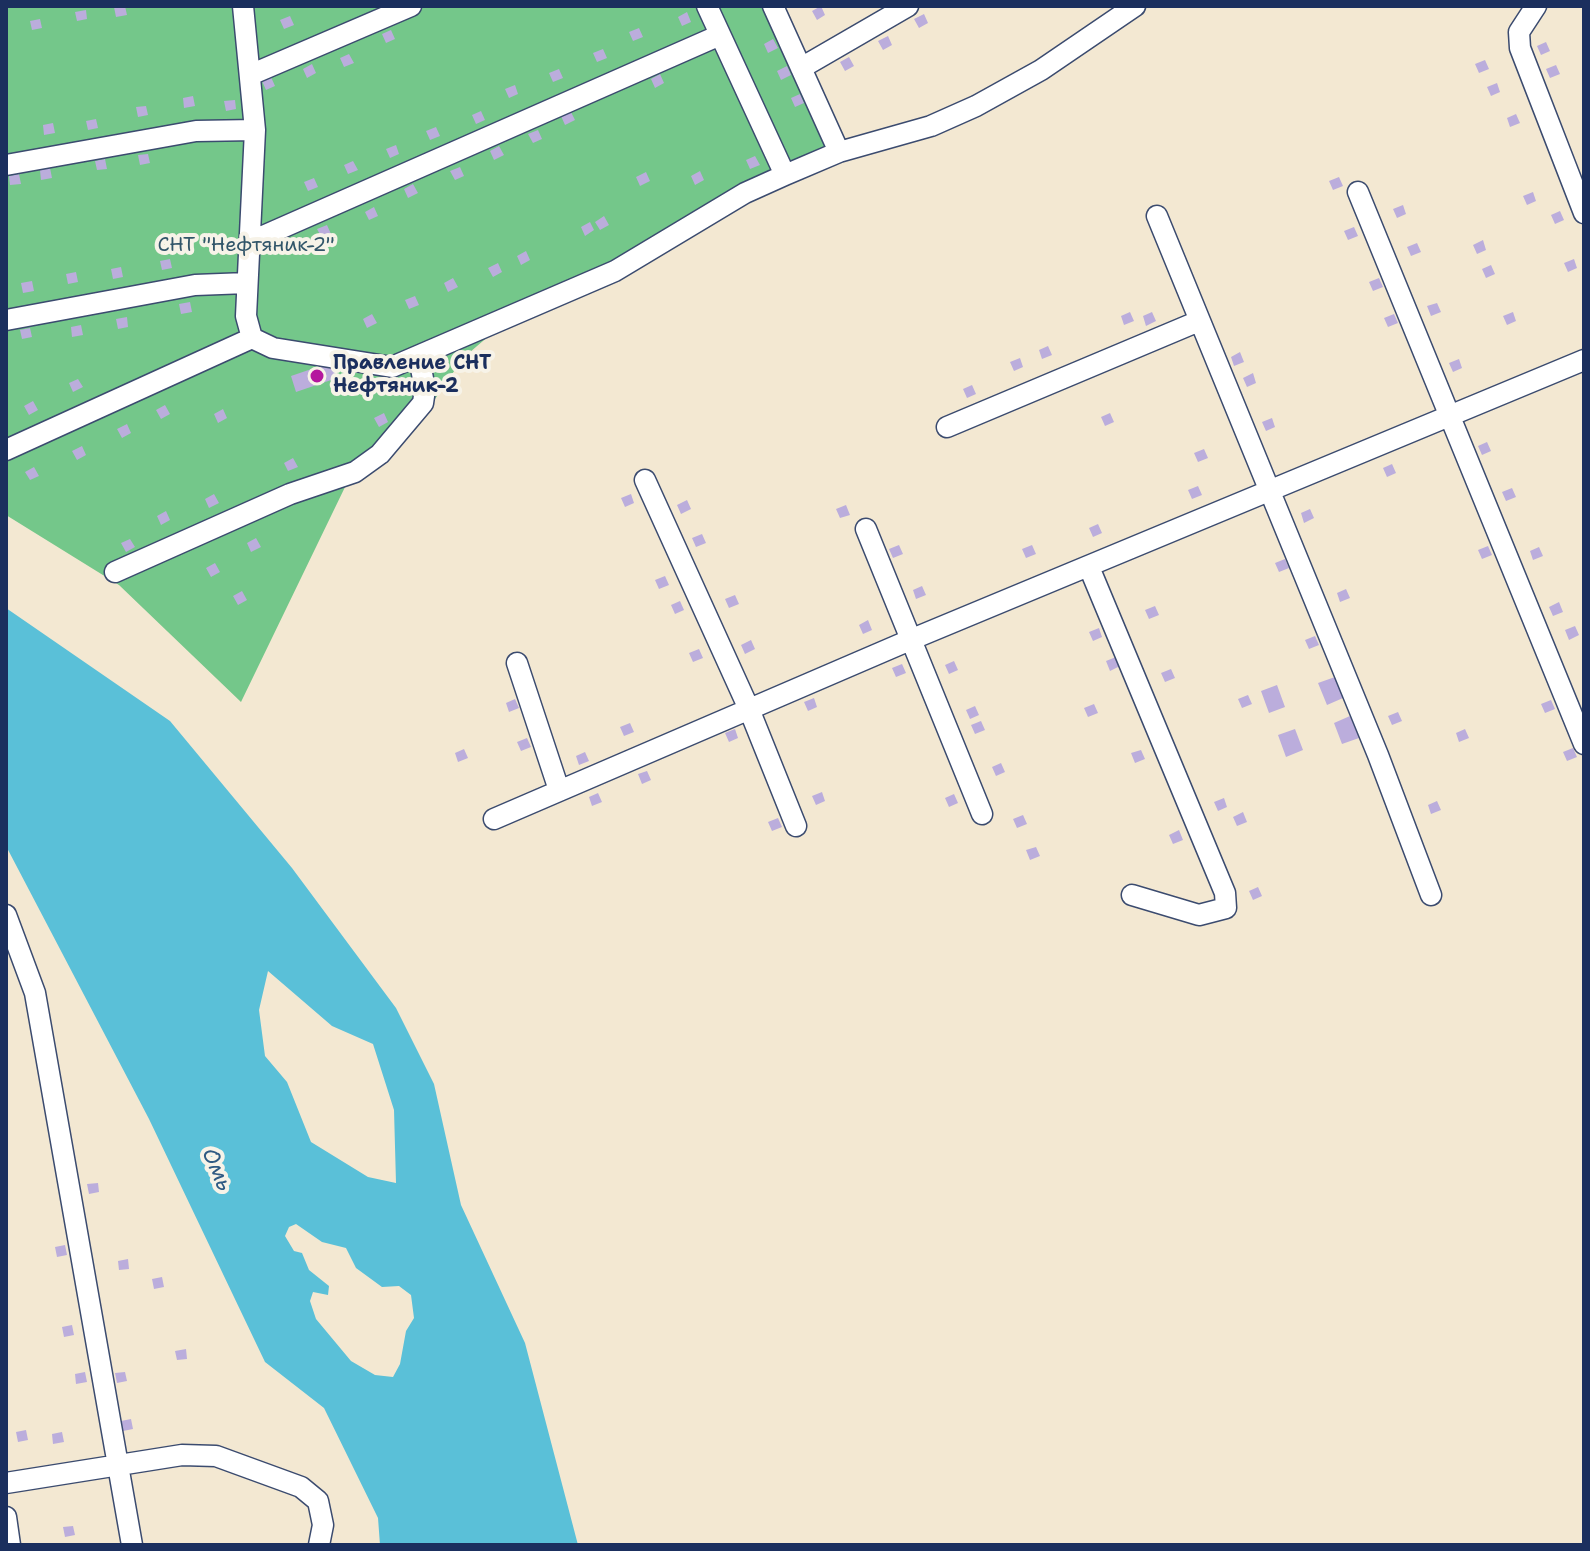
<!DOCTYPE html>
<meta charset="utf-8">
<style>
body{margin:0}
#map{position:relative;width:1590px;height:1551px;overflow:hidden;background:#f3e8d2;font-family:"Shantell Sans",sans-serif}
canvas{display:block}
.frame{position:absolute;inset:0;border:8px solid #1b2f5e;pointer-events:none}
</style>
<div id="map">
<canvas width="1590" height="1551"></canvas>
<div class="frame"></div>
</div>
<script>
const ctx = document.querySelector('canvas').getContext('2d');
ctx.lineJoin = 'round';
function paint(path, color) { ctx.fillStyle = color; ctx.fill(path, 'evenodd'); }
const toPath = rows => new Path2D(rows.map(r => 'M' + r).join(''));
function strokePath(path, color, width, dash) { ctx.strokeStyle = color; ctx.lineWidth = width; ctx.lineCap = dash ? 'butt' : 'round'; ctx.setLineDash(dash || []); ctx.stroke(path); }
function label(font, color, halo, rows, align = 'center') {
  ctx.font = font + ' "Shantell Sans",sans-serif'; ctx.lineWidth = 8; ctx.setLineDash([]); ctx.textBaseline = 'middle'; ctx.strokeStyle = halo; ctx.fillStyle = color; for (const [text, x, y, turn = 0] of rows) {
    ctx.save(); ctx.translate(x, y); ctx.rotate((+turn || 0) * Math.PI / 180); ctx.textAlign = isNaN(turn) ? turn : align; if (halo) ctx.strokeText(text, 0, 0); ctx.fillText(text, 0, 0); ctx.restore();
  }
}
paint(toPath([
 [6,6,767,6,835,159,747,198,608,286,490,335,463,358,420,421,346,485,241,702,119,585,6,515]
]), '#74c78a');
paint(toPath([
 [6,608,170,721,292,868,396,1008,434,1084,461,1205,525,1343,578,1545,380,1545,378,1518,324,1408,265,1362,149,1119,6,846],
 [268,971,332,1026,373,1044,394,1110,396,1183,368,1177,311,1142,287,1082,265,1056,259,1010],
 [296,1224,322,1242,346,1248,356,1268,382,1287,399,1286,411,1295,414,1318,406,1331,400,1364,393,1377,375,1375,351,1361,316,1319,310,1301,313,1292,328,1295,329,1286,309,1270,302,1253,294,1251,285,1236,289,1227]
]), '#5ac0d8');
paint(toPath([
 [125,6,127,15,116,17,114,7],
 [821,6,825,15,817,20,812,11],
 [86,10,87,19,77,21,75,12],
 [687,12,691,22,682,26,678,17],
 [924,14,928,23,919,28,914,19],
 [290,16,294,25,284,29,280,20],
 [40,19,42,28,32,30,30,21],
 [639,28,643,37,633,41,629,32],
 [391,30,395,39,386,43,382,34],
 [888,36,892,45,883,50,878,41],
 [773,39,778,48,768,53,764,44],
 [1546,42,1550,51,1541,55,1537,46],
 [603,49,607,58,597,62,593,53],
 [349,54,354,63,344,67,340,58],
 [849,57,854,66,845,71,840,62],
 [1485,60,1489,69,1479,73,1475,64],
 [312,64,316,73,307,78,303,69],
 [1556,65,1560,74,1550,78,1546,69],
 [787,66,791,75,781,80,777,71],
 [559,69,563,78,553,82,549,73],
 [660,74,664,83,655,88,651,79],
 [271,77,275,86,266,90,262,81],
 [1497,83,1500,92,1491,96,1487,87],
 [515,85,518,94,509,98,505,89],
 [800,94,804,103,795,107,791,98],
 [193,96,195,106,184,108,183,98],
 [235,100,236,109,226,111,224,101],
 [146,106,148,115,138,117,136,107],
 [481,111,485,120,476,124,472,115],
 [571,112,575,120,565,125,561,116],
 [1516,114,1520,123,1510,127,1507,118],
 [96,119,98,128,88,130,86,121],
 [53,123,55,133,44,135,43,125],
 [436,127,440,136,430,140,426,131],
 [538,130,542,139,533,143,528,134],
 [396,145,399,154,390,158,386,149],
 [499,146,504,155,494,160,490,151],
 [148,154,150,163,140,165,138,155],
 [755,156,760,165,750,169,746,160],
 [105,159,107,169,97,170,95,161],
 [353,161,358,170,348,174,344,165],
 [460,167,464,176,455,180,450,171],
 [50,168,52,178,41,180,40,170],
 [700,171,704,180,695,185,691,176],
 [646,172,650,181,640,186,636,177],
 [19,174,21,184,10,185,9,176],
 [1339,177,1343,186,1333,190,1329,181],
 [314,178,318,187,308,191,304,182],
 [413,184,418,193,408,198,404,189],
 [1533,192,1536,201,1527,205,1523,196],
 [1403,205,1406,214,1397,218,1393,209],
 [374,207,378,216,369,220,365,212],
 [1560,211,1564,220,1555,224,1551,215],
 [604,216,609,225,600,230,595,222],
 [590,222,594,230,585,236,581,227],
 [327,225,331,234,322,238,317,229],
 [1354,227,1358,236,1348,240,1344,231],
 [290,240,294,249,285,254,281,245],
 [1483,240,1486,250,1477,254,1473,245],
 [1417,243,1421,252,1411,256,1407,247],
 [526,251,530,260,521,265,517,256],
 [170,259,172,268,162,270,160,261],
 [1574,259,1577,268,1568,272,1564,263],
 [498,263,502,272,493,277,488,268],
 [1491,265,1495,274,1486,278,1482,269],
 [121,267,123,277,113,279,111,269],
 [76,272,78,282,68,284,66,274],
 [453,278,458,287,448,292,444,283],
 [1379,278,1383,287,1373,291,1369,282],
 [32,281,34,291,23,293,21,283],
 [415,296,419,305,409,309,405,300],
 [190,302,192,312,181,314,179,304],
 [1437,303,1441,312,1431,316,1427,306],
 [1130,312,1134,321,1124,325,1121,316],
 [1152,312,1156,321,1146,326,1143,316],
 [1513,312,1516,321,1507,325,1503,316],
 [372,314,377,323,367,328,363,319],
 [1394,314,1398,323,1388,327,1384,318],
 [127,317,128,327,118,329,116,319],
 [81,325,83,335,72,337,71,327],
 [30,328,32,337,22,339,20,330],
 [1048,346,1052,355,1042,359,1039,350],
 [1240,352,1244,362,1234,366,1231,357],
 [1020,358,1023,367,1014,371,1010,362],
 [1459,359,1462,368,1453,372,1449,363],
 [332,362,337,378,296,392,291,376],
 [1253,373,1256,383,1247,387,1243,378],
 [78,379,83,387,73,392,69,383],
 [972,385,976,394,967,398,963,389],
 [33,401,38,410,29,415,24,406],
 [165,405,170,414,161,419,156,410],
 [223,409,227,418,218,423,214,414],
 [384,413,388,422,379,427,374,418],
 [1110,413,1114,422,1105,426,1101,417],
 [1272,418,1275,427,1266,431,1262,422],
 [127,424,131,433,122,438,117,429],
 [1487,442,1491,451,1482,455,1478,446],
 [82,446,86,455,77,460,72,451],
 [1204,449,1208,458,1198,462,1194,453],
 [293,458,298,467,288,471,284,463],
 [1392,464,1396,473,1387,477,1383,468],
 [34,467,39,476,30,480,25,472],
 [1198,486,1202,495,1192,499,1188,490],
 [1512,488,1516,497,1506,501,1502,492],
 [214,494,219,503,209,508,205,499],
 [631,494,634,503,625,507,621,498],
 [687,500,691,509,681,514,677,505],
 [846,505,850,515,840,518,836,509],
 [1310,509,1314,518,1304,523,1301,513],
 [166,511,170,520,161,525,157,516],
 [1098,524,1102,533,1093,537,1089,528],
 [702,534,706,543,696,547,692,538],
 [256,538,261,547,251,552,247,543],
 [130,539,135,547,126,552,121,543],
 [899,545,903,554,893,558,889,549],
 [1032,545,1036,554,1026,558,1022,549],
 [1488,546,1492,555,1482,559,1478,550],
 [1539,547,1543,556,1533,560,1530,551],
 [1285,559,1289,568,1279,572,1275,563],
 [215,563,220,572,211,577,206,568],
 [665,576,669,585,659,589,655,580],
 [922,586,926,595,916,599,913,590],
 [1346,589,1350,598,1340,602,1337,593],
 [242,591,247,600,238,605,233,596],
 [735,595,739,604,729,608,725,599],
 [680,601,684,610,675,614,671,605],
 [1559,602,1563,612,1553,616,1549,607],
 [1155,606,1159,615,1149,619,1145,610],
 [868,620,872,630,863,634,859,625],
 [1575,626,1579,635,1569,640,1565,630],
 [1099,628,1102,637,1093,641,1089,632],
 [1315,636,1319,645,1309,649,1305,640],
 [751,640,755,649,745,654,741,645],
 [699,649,703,658,693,662,689,653],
 [1116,657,1120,666,1110,671,1106,661],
 [954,661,958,670,949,674,945,665],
 [902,664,906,673,896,677,892,668],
 [1171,669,1175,678,1165,682,1161,673],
 [1335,677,1343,698,1327,705,1318,683],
 [1277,685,1285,707,1269,713,1261,691],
 [1248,695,1252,704,1242,708,1238,699],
 [814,698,817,707,808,711,804,702],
 [515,699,519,708,509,712,506,703],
 [1551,700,1555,709,1545,713,1541,704],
 [1094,704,1098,713,1088,717,1084,708],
 [975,706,979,715,970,719,966,710],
 [1398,712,1402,721,1392,725,1388,716],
 [1350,716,1359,738,1342,744,1334,723],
 [981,721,985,730,975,734,971,725],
 [630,723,634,732,624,736,620,727],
 [735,729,738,738,729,742,725,733],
 [1295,729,1303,750,1286,757,1278,735],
 [1465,729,1469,738,1459,742,1456,733],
 [527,738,531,747,521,751,517,742],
 [1573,748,1577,757,1567,761,1563,752],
 [464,749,468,758,458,762,455,753],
 [1141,750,1145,759,1135,763,1131,753],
 [585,752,589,761,579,765,576,756],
 [1001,763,1005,772,996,776,992,767],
 [647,771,651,780,642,784,638,774],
 [822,792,825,801,816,805,812,796],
 [598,793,602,802,592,806,589,797],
 [954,794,958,803,949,807,945,798],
 [1224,798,1227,807,1218,811,1214,802],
 [1437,801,1441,810,1431,814,1428,805],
 [1243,812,1247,822,1237,826,1233,817],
 [1023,815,1027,824,1017,828,1013,819],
 [778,818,782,827,772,831,768,822],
 [1179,830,1183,840,1173,844,1169,835],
 [1036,847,1040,856,1030,860,1026,850],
 [1258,887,1262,896,1253,900,1249,891],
 [98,1183,99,1192,89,1194,87,1184],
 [65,1245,67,1255,57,1257,55,1247],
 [128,1259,129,1269,119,1270,118,1261],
 [162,1277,164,1287,154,1289,152,1279],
 [72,1325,74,1335,64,1337,62,1327],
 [186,1349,187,1359,177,1360,175,1351],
 [85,1372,87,1382,76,1384,75,1374],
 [125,1372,127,1381,117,1383,115,1373],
 [131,1419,133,1429,123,1431,121,1421],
 [26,1430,28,1440,18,1442,16,1432],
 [62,1432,64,1442,53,1444,52,1434],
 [73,1526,75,1535,65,1537,63,1527]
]), '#bbaddc');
const minor = toPath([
 [243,6,255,130,246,316,252,338,273,348,392,367,615,271,745,193,785,175,839,152,931,126,976,106,1041,70,1135,6],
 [707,6,785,175],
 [773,6,839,152],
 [1536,6,1519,32,1520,48,1584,213],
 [801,68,908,6],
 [250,75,411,6],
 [6,165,196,131,255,130],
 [1358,192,1584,744],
 [1157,216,1378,755,1431,895],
 [252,241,720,35],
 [6,320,195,285,247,283],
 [947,427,1199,321],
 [6,450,252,338],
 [645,480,749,709,796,826],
 [866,529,982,814],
 [1089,567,1225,893,1226,908,1199,915,1132,895],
 [115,572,290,494,355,472,380,454,423,403,425,389,419,358],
 [517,663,559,790],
 [494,819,910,640,1584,360],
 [6,915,35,993,132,1545],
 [6,1483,182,1455,216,1456,301,1487,318,1501,323,1525,319,1545],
 [6,1517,10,1545]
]);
strokePath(minor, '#3b4b6f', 23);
strokePath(minor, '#fff', 20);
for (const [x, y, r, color] of [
 [317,376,8,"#b5179e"]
]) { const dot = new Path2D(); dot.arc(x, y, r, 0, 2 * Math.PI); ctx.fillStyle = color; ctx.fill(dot); strokePath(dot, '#f7f3e8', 3); }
label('20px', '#315569', '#f7f3e8', [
 ["СНТ \"Нефтяник-2\"",246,246]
]);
label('bold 20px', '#1b2f5e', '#f7f3e8', [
 ["Правление СНТ",333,364],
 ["Нефтяник-2",333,387]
], 'left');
label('italic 22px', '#2e5a83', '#f7f3e8', [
 ["Омь",216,1170,67]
]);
</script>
